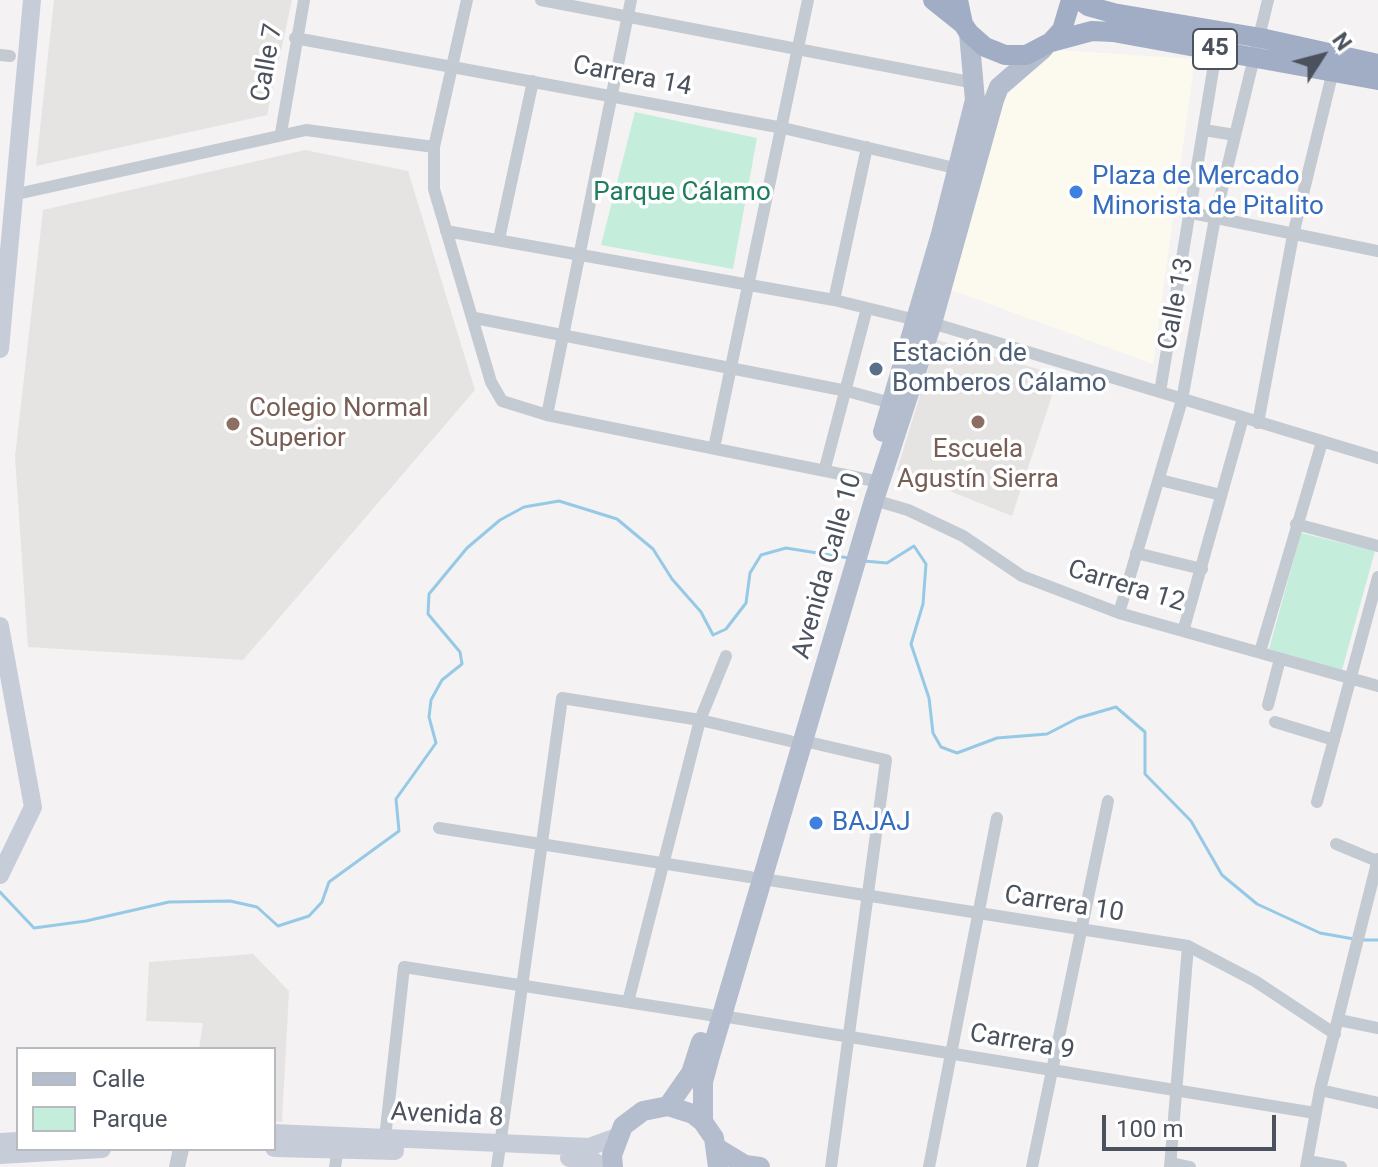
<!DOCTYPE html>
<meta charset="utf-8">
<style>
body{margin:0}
#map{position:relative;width:1378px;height:1167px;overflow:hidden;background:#f4f2f2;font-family:Roboto,sans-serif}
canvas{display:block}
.legend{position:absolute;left:16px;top:1047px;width:260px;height:104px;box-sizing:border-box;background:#fff;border:2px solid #b7babf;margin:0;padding:10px 14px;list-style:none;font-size:24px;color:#4b525e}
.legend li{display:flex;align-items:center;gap:16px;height:40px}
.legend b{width:40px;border:2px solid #b7babf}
.north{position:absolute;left:1282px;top:16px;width:80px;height:80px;-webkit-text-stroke:6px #fff;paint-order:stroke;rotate:54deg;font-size:22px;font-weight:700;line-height:32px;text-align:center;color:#4b525e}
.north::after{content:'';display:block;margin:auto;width:28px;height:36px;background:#4b525e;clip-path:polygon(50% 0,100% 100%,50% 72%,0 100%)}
.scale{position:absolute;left:1102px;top:1115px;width:174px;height:36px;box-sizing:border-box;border:4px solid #4b525e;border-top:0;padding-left:10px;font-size:24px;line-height:28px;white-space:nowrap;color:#4b525e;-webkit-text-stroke:6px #fff;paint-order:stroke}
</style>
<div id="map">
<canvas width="1378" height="1167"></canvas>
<ul class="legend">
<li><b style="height:10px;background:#b4bdce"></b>Calle</li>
<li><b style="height:22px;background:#c5eddb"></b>Parque</li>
</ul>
<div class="north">N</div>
<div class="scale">100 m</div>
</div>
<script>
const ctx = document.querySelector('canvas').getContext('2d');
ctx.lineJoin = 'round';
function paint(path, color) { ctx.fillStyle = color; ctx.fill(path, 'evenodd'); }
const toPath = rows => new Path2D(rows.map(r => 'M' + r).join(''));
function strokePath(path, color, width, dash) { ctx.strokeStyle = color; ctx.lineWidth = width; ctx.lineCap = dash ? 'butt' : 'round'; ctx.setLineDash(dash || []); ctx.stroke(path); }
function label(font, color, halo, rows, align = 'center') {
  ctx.font = font + ' Roboto,sans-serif'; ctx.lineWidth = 7; ctx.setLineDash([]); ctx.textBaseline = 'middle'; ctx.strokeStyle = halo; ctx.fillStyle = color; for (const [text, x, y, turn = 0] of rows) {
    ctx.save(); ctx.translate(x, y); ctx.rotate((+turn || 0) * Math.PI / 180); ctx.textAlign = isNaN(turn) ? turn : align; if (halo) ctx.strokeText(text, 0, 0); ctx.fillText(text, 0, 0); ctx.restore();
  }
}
paint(toPath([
 [1057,50,1195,59,1153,364,946,288,1005,96]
]), '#fcfaef');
paint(toPath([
 [54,0,292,0,267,115,36,166],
 [305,150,408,171,475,390,243,660,28,647,15,457,43,210],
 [937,340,1059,375,1012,516,897,470],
 [253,954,289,991,282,1122,274,1121,274,1049,199,1049,203,1023,146,1021,149,962]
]), '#e5e4e3');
paint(toPath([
 [635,112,757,138,733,269,601,245],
 [1301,533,1375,551,1342,670,1269,649]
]), '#c5eddb');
strokePath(toPath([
 [864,561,887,563,914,546,926,564,923,604,911,644,929,698,933,733,941,747,957,753,997,738,1047,734,1078,718,1116,707,1145,732,1145,774,1191,821,1222,875,1257,904,1320,933,1354,939],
 [0,892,34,928,86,921,169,902,230,901,257,907,278,926,309,916,322,902,329,882,399,831,396,799,436,743,429,717,431,700,442,680,462,664,460,652,428,614,429,594,467,548,500,520,524,507,559,501,617,519,653,549,672,579,701,612,713,635,726,629,746,603,750,573,761,555,786,548,849,558],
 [1362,940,1378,940]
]), '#96c9e6', 3);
strokePath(toPath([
 [467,0,434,147,434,189,491,382,502,401,547,415,870,480],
 [541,0,975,83],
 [295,38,783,128,959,169],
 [0,55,10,56],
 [1204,130,1235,135],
 [281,133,304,0],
 [17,194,306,130,434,147],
 [1192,213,1378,251],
 [446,231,834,300,916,320],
 [499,239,533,81],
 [834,300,867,147],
 [475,318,847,391,891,403],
 [932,323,1378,458],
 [1160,392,1217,46],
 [547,415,631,0],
 [1258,423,1293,235,1333,71],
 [714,448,808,0],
 [825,468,867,308],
 [1160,480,1221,495],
 [874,500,908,510,963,536,1022,576,1119,613,1378,686],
 [1296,524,1378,546],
 [1136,553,1202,569],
 [1119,613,1182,400,1215,218,1268,0],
 [1184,628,1243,418],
 [1260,652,1322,442],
 [1268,705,1280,659],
 [1275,722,1334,740],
 [804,741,886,760,831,1167],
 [1317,802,1378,577],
 [439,828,750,877],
 [1336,844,1377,861],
 [763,879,1188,946,1255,981,1335,1034],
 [628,1002,700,720,726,656],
 [722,1016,1315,1113],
 [1339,1020,1378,1028],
 [1320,1090,1378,1103],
 [385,1138,404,967,710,1015],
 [1308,1161,1341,1167],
 [1171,1163,1190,1167],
 [335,1167,338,1149],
 [497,1167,562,698,700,720,790,741],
 [929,1167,997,818],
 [1032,1167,1108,801],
 [1170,1167,1188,946],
 [1306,1167,1320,1090,1378,859]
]), '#c4cad2', 12);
strokePath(toPath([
 [177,1167,181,1149]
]), '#c4cad2', 16);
strokePath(toPath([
 [0,349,32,0],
 [0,626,33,807,0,875],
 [274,1133,589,1147,617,1137],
 [0,1142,18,1141],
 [274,1148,395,1151],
 [0,1155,102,1149],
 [569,1158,589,1158,603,1167]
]), '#c7ccd9', 18);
strokePath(toPath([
 [883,432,941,234,975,100,969,33],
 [668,1106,691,1073,701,1042],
 [703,1122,703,1082,710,1056,874,500,932,323,994,100,999,87,1043,49],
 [717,1148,745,1165,760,1167],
 [613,1167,612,1155,623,1126,643,1111,668,1106,693,1114,703,1122,714,1138,718,1167]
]), '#b4bdce', 20);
strokePath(toPath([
 [933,0,963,24],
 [958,0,963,24,969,33,985,47,1005,55,1026,55,1051,42,1062,30,1071,0],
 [1080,0,1088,6,1113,13,1261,38,1378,64],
 [1051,42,1092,31,1113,32,1378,80]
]), '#a1adc5', 20);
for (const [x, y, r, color] of [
 [1076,192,8,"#3f7fe0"],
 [876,369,8,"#5c6f8a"],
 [978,422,8,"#8d6e63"],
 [233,424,8,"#8d6e63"],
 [816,823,8,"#3f7fe0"]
]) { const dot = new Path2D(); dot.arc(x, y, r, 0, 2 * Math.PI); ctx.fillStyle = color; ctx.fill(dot); strokePath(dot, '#fff', 3); }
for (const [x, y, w] of [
 [1215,49,44]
]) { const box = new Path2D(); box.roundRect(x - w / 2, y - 20, w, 40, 6); ctx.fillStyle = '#fff'; ctx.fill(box); strokePath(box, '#4b525e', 2); }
label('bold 24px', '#4b525e', null, [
 ["45",1215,49]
]);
label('26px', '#4b525e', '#fff', [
 ["Calle 7",268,63,-80],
 ["Carrera 14",632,77,11],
 ["Calle 13",1177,304,-79],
 ["Avenida Calle 10",828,566,-74],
 ["Carrera 12",1126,587,17],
 ["Carrera 10",1064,905,9],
 ["Carrera 9",1022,1043,10],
 ["Avenida 8",447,1116,3]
]);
label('26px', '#366cbe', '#fff', [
 ["Plaza de Mercado",1092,177],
 ["Minorista de Pitalito",1092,207],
 ["BAJAJ",832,823]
], 'left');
label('26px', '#1f7c5c', '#fff', [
 ["Parque Cálamo",682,193]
]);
label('26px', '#4e5e75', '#fff', [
 ["Estación de",892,354],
 ["Bomberos Cálamo",892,384]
], 'left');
label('26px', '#785e54', '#fff', [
 ["Colegio Normal",249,409],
 ["Superior",249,439],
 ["Escuela",978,450,"center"],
 ["Agustín Sierra",978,480,"center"]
], 'left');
</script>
